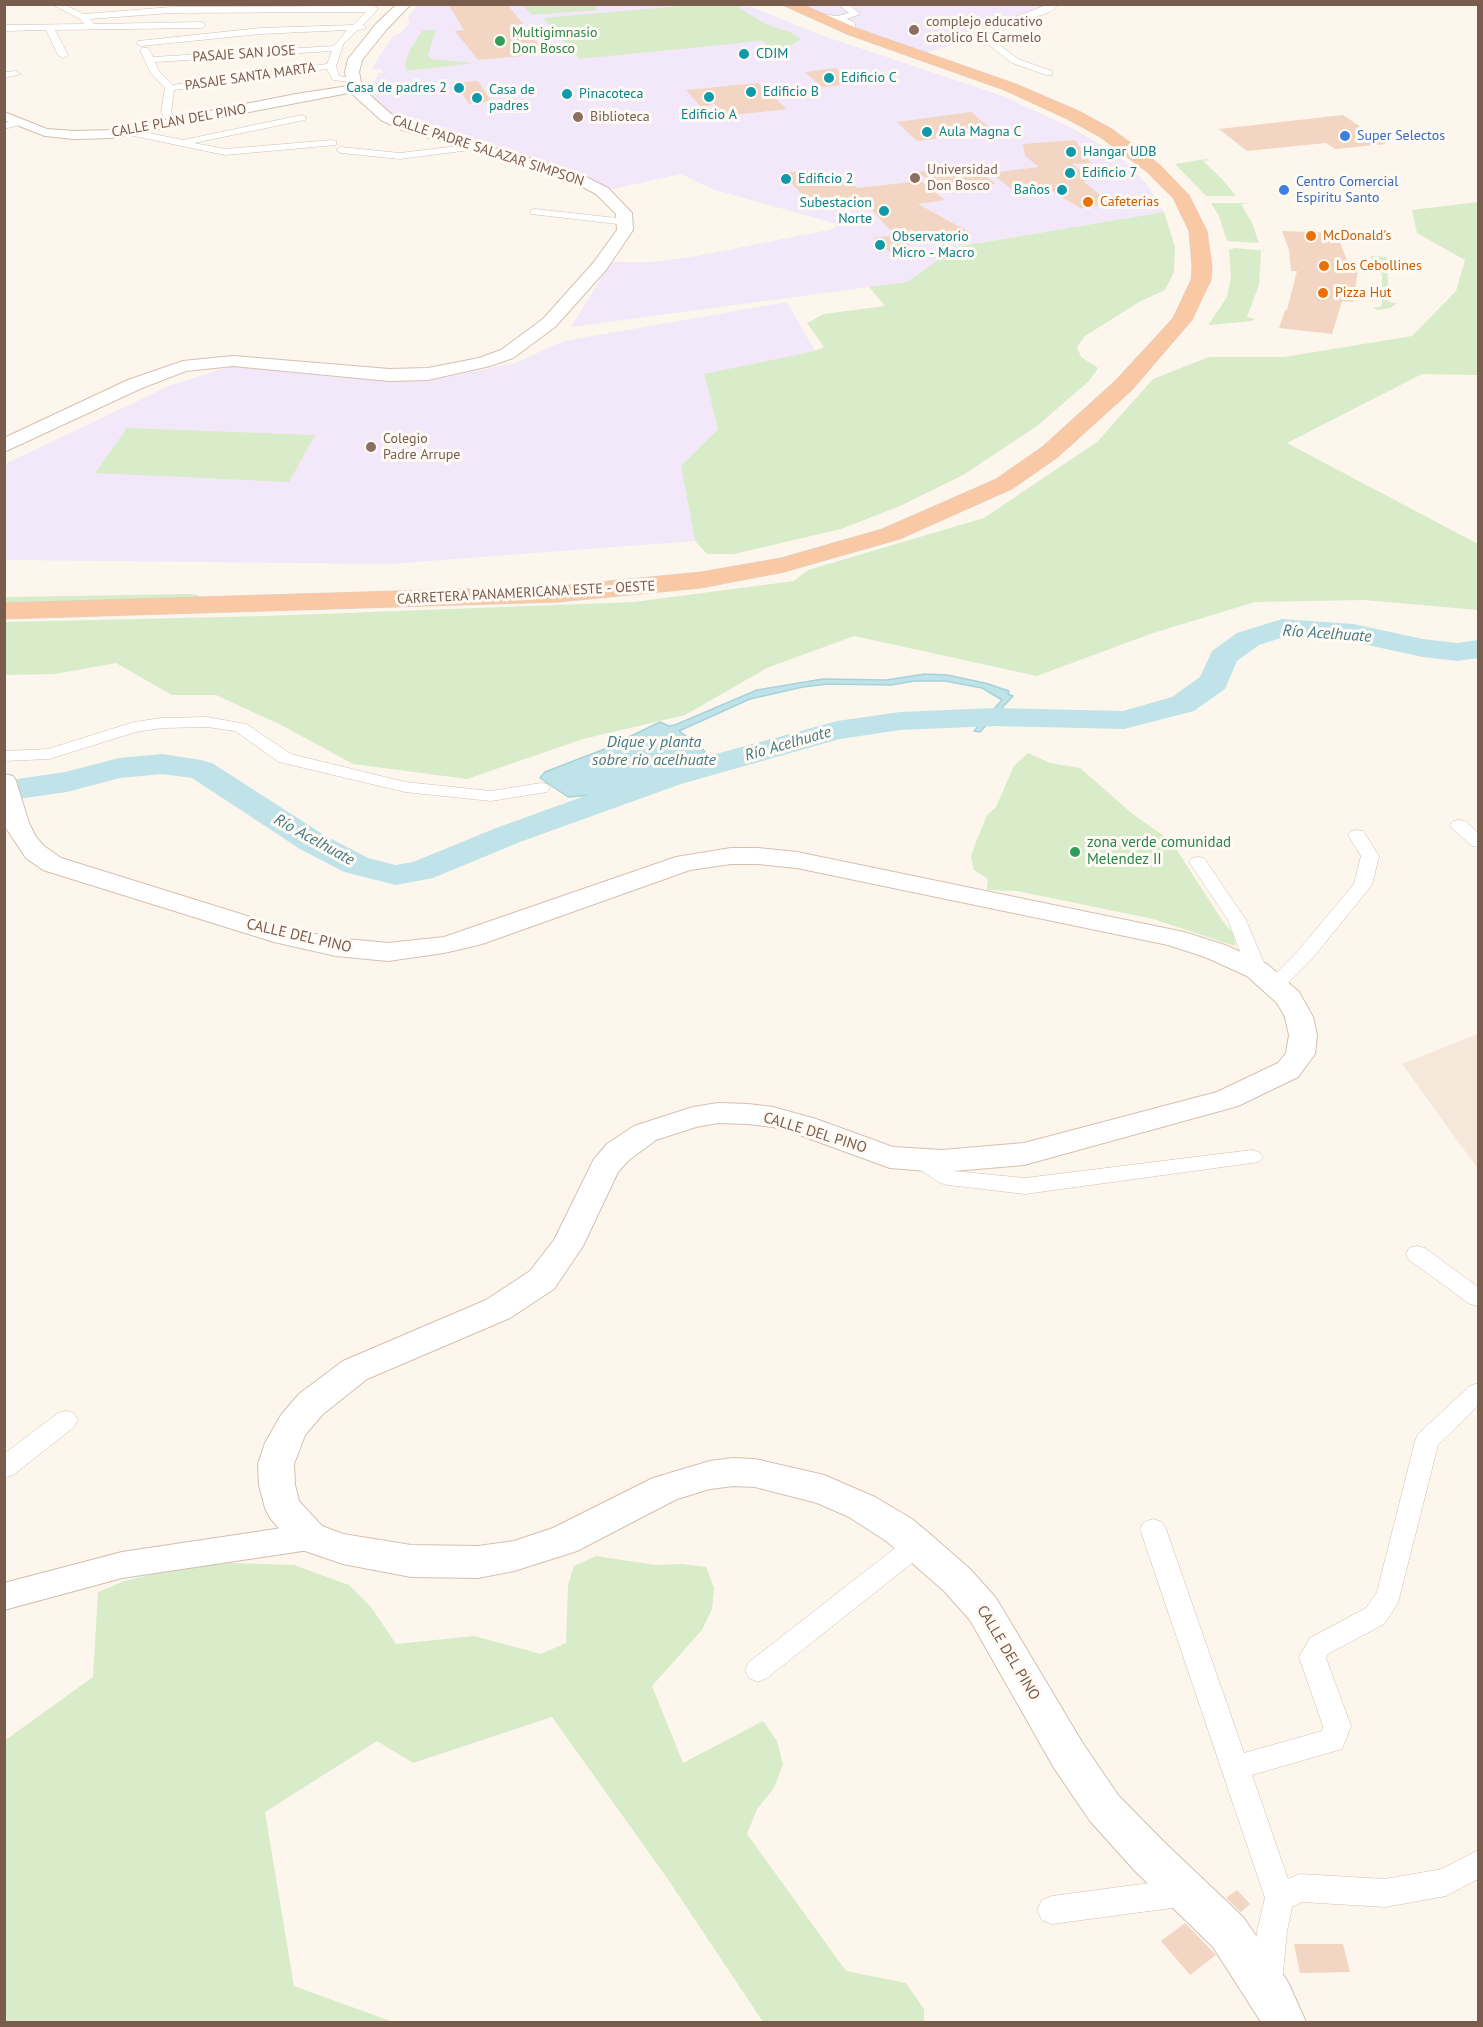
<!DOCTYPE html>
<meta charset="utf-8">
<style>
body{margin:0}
#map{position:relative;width:1483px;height:2027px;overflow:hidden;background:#fdf6ec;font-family:"PT Sans",sans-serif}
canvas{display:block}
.frame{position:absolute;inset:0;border:6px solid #7a5c4d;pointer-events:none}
</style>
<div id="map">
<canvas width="1483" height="2027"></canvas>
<div class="frame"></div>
</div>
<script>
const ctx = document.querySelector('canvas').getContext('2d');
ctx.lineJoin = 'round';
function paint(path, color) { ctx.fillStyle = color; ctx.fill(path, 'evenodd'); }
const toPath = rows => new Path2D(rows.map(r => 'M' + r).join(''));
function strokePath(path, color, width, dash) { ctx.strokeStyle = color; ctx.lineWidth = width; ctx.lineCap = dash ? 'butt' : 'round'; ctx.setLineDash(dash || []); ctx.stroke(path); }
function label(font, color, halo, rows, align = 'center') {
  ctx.font = font + ' "PT Sans",sans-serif'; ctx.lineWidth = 6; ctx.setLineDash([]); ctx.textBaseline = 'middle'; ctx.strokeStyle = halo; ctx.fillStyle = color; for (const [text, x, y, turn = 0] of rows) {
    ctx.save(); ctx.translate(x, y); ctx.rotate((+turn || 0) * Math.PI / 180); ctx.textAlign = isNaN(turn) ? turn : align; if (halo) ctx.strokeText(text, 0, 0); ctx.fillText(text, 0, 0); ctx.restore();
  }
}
paint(toPath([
 [1478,1034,1478,1169,1402,1064]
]), '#f5e8da');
paint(toPath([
 [1046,4,1045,9,975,29,970,32,974,39,924,53,858,31,796,5],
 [417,5,747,5,818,34,1000,95,1070,127,1117,154,1146,183,1164,212,956,247,907,282,571,327,611,262,651,262,692,257,833,229,837,224,712,189,681,174,608,190,408,125,382,111,368,98,378,73,383,73,381,69,373,70,375,63,392,37,401,33,410,22,408,17],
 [787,302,815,351,704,375,718,429,681,466,695,541,389,564,5,560,5,464,171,385,238,364,332,377,427,381,515,363,564,341]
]), '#f3e8fa');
paint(toPath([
 [523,5,593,5,598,10,532,15],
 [692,5,735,5,765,24,790,32,801,39,785,49,765,45,767,43,761,41,579,59,543,18],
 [425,30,436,30,428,55,431,59,474,63,406,71,405,63,410,50,422,31],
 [1206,159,1209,160,1203,161,1222,179,1236,196,1243,196,1206,196,1175,164],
 [1478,202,1478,375,1422,374,1287,443,1478,544,1478,610,1364,600,1255,602,1150,634,1037,676,854,636,767,668,685,715,583,739,467,779,353,764,281,725,216,695,172,695,116,663,55,674,5,675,5,622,266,616,634,602,794,581,808,570,984,518,1097,442,1153,379,1209,357,1284,357,1412,336,1456,291,1465,260,1417,233,1412,210],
 [1211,203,1248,203,1241,204,1252,223,1259,243,1227,241,1219,216],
 [1164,212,1175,247,1174,272,1165,290,1139,302,1085,336,1077,347,1081,357,1098,368,1089,381,1037,426,963,475,900,506,841,529,734,554,707,554,695,541,681,466,718,429,704,374,815,351,824,347,807,323,824,314,885,306,869,287,907,282,956,247],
 [1235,248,1268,251,1261,251,1259,285,1247,317,1255,319,1251,321,1210,325,1209,324,1227,297,1231,277,1229,250],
 [1371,256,1385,257,1394,263,1395,266,1387,266,1389,302,1397,303,1390,308,1378,310,1373,307,1380,307,1382,304,1382,277,1379,260,1371,259],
 [127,428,315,435,289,482,95,473],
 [188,594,198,595,200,599,5,608,4,597],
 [1028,753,1050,763,1080,768,1134,815,1171,841,1222,920,1234,935,1235,946,1153,919,1017,891,987,890,988,879,974,870,971,857,974,847,987,815,996,807,1014,766],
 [596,1556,656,1565,682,1564,706,1567,714,1588,712,1609,702,1630,652,1686,683,1763,763,1721,777,1741,783,1764,774,1788,757,1809,747,1834,846,1971,906,1983,924,2009,924,2022,763,2022,667,1878,552,1717,413,1763,377,1741,265,1812,294,1986,393,2022,5,2022,4,1741,93,1677,98,1592,124,1581,184,1567,232,1563,294,1565,349,1585,371,1607,396,1644,474,1636,541,1654,566,1643,568,1585,574,1566]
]), '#d8ecc9');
const water = toPath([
 [925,674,947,675,985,683,1009,691,1008,694,1013,696,980,732,974,731,1002,700,982,688,945,681,914,681,891,685,828,684,803,687,750,699,679,731,699,745,712,760,685,766,627,788,605,794,568,797,540,778,545,772,602,750,660,722,669,726,675,725,757,690,823,679,886,680,925,674]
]);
paint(water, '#bfe3e8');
strokePath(water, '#a5d3da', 1.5);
paint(toPath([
 [1282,619,1353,624,1423,639,1457,643,1478,640,1478,658,1457,661,1423,657,1353,642,1284,637,1259,645,1237,661,1225,689,1194,711,1124,729,994,726,900,730,840,739,681,784,520,842,433,878,396,885,344,872,300,849,192,778,162,774,120,778,67,792,4,801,4,781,65,772,119,758,162,754,201,760,212,763,324,835,368,858,396,865,413,862,496,828,657,770,837,721,900,712,994,708,1123,711,1172,697,1200,677,1212,651,1237,633,1282,619]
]), '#bfe3e8');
paint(toPath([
 [448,4,507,4,547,54,478,60,455,31,464,30],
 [836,68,853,84,822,87,805,72],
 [478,81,491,101,469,104,455,83],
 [758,83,787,109,725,116,714,103,703,109,686,90],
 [971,112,995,132,917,141,897,122],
 [1343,115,1386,144,1335,149,1326,143,1247,151,1219,129],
 [1075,140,1091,163,1072,164,1093,180,1083,181,1111,204,1080,208,1045,187,1014,191,991,173,1039,167,1025,156,1023,144],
 [972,165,996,184,941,191,918,172],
 [812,170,825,183,848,180,857,188,921,181,945,200,918,204,971,233,930,241,910,229,908,251,890,252,874,238,895,235,867,205,860,201,814,206,781,173],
 [1282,231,1336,233,1347,260,1357,261,1358,270,1353,302,1342,301,1332,334,1279,328,1285,310,1287,310,1297,271,1291,271,1289,250],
 [1237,1890,1250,1904,1241,1912,1226,1898],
 [1185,1923,1216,1955,1190,1975,1161,1941],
 [1294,1944,1343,1944,1350,1972,1300,1973]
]), '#f3d5c3');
const minor = toPath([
 [51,4,63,4,84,14,171,7,374,6,378,9,363,25,366,27,365,29,358,30,344,43,336,66,339,76,358,79,358,83,333,80,327,69,174,90,171,112,179,123,174,126,170,125,161,112,165,88,150,72,140,50,142,48,148,48,153,57,334,46,347,30,260,34,141,46,136,43,138,41,260,28,353,25,366,12,171,13,90,19,94,24,202,22,206,25,202,28,55,30,68,55,63,58,58,55,46,30,4,31,4,25,84,24,80,19,51,4],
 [332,51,327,64,172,85,159,71,155,62,332,51],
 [838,4,848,4,860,14,847,19,854,22,857,34,851,34,847,26,837,22,816,20,812,17,816,14,838,16,849,13,838,4],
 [1049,4,1059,4,1050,12,985,34,1018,59,1052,71,1052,75,1046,75,1012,63,974,33,1049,4],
 [4,72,16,71,21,74,4,78,4,72],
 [302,115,307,118,305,120,194,143,225,149,332,140,336,141,336,145,225,155,129,135,124,132,129,129,183,140,302,115],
 [19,119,23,120,23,124,4,129,4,123,19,119],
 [474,144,479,147,478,149,400,159,341,153,336,150,341,147,400,153,474,144],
 [535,209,626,219,631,222,626,225,531,214,531,210,535,209],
 [207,717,246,724,291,754,405,782,491,791,541,783,547,784,550,788,547,792,541,793,491,801,405,792,279,762,235,731,207,727,162,728,136,732,49,759,4,761,4,751,48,749,134,722,162,718,207,717],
 [1459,820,1465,821,1478,833,1478,847,1472,846,1453,829,1450,825,1453,821,1459,820],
 [1357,830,1363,831,1379,856,1372,885,1311,960,1282,989,1268,989,1265,985,1268,981,1297,952,1354,884,1361,856,1348,835,1351,831,1357,830],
 [1198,857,1204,858,1246,920,1267,970,1264,974,1250,974,1247,970,1228,920,1189,862,1192,858,1198,857],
 [1252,1150,1259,1152,1263,1157,1259,1162,1025,1194,948,1185,940,1183,913,1165,909,1160,913,1155,920,1153,953,1171,1025,1178,1252,1150],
 [1417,1246,1425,1248,1478,1287,1478,1306,1470,1304,1409,1260,1406,1254,1409,1248,1417,1246],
 [1478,1383,1478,1406,1438,1445,1398,1603,1384,1624,1328,1654,1326,1658,1351,1726,1342,1749,1252,1775,1288,1879,1300,1874,1385,1879,1442,1869,1478,1850,1478,1879,1446,1896,1385,1907,1302,1902,1292,1907,1287,1931,1282,1982,1278,1992,1267,1997,1256,1992,1252,1982,1257,1931,1265,1898,1140,1529,1144,1522,1153,1519,1162,1522,1166,1529,1244,1753,1322,1731,1323,1726,1299,1657,1310,1638,1366,1608,1377,1592,1415,1441,1418,1434,1470,1386,1478,1383],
 [66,1411,74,1413,78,1420,74,1427,13,1475,4,1478,4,1454,58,1413,66,1411],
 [917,1535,926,1538,930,1545,926,1552,767,1678,758,1682,749,1678,745,1670,749,1662,908,1538,917,1535],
 [1187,1878,1197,1882,1201,1892,1197,1902,1187,1906,1052,1924,1042,1920,1037,1910,1042,1900,1052,1896,1187,1878]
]);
const tertiary = toPath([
 [355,85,361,89,359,91,113,138,74,139,45,136,4,120,4,112,47,129,74,131,113,130,296,94,355,85],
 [309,1524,320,1528,324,1537,320,1546,309,1550,122,1578,4,1610,4,1583,122,1552,309,1524]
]);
const secondary = toPath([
 [397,4,411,4,386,30,362,60,359,72,362,88,391,114,412,124,576,172,608,188,632,213,633,230,606,270,555,327,513,358,490,366,428,380,389,381,233,366,186,371,142,388,4,452,4,438,128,380,183,361,233,356,389,369,428,368,479,358,501,350,543,319,594,262,617,230,616,214,596,194,566,178,402,130,381,120,350,92,345,72,348,59,376,24,397,4],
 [4,774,13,776,16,781,29,823,36,837,44,846,61,858,289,929,336,938,388,943,444,937,676,857,731,848,758,848,797,852,1184,932,1225,945,1267,964,1299,992,1313,1017,1317,1035,1315,1054,1298,1077,1238,1106,1024,1165,942,1172,890,1168,794,1133,773,1127,748,1124,718,1123,696,1127,656,1140,629,1160,618,1172,583,1246,554,1289,510,1318,367,1379,323,1414,305,1435,294,1464,295,1485,299,1501,322,1526,343,1534,411,1545,478,1546,514,1541,553,1528,653,1478,710,1461,733,1458,755,1459,824,1475,875,1497,912,1519,930,1534,970,1569,996,1598,1082,1742,1118,1795,1164,1842,1243,1917,1288,1982,1306,2022,1261,2022,1213,1947,1134,1870,1090,1821,1054,1768,970,1620,944,1591,904,1556,886,1541,849,1517,817,1503,755,1487,733,1486,710,1489,677,1499,577,1551,514,1571,478,1578,411,1577,343,1564,296,1548,270,1518,265,1508,259,1485,258,1464,265,1443,281,1415,299,1394,343,1361,486,1300,530,1271,554,1240,594,1159,607,1144,634,1126,693,1107,718,1103,748,1104,773,1107,816,1119,893,1147,942,1150,1024,1143,1217,1092,1278,1063,1286,1053,1289,1035,1285,1017,1277,1003,1247,976,1205,957,1168,945,797,868,758,864,731,864,690,870,482,944,444,953,388,961,336,956,274,942,43,870,26,858,4,825,4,774]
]);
const trunk = toPath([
 [780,4,801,4,859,29,1016,84,1079,111,1112,129,1159,164,1189,195,1207,231,1212,266,1211,280,1192,320,1132,390,1058,457,1012,489,900,539,784,572,701,588,558,602,4,619,4,603,558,586,701,572,781,558,882,529,996,479,1042,447,1116,380,1173,318,1191,280,1192,266,1189,231,1173,198,1147,172,1100,137,1067,119,1004,90,849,35,780,4]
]);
strokePath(minor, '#d1beb0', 1);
strokePath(tertiary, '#d1beb0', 2);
strokePath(secondary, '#d6c0b0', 2);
strokePath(trunk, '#dad1cd', 1);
paint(minor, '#fff');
paint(tertiary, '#fff');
paint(secondary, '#fff');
paint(trunk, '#f9c8a4');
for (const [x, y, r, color] of [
 [914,30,6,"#8d6e63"],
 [500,41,6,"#2e9e5b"],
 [744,54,6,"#0f9aa8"],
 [829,78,6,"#0f9aa8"],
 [459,88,6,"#0f9aa8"],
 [751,92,6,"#0f9aa8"],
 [567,94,6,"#0f9aa8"],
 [709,97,6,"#0f9aa8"],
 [477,98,6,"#0f9aa8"],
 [578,117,6,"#8d6e63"],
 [927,132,6,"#0f9aa8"],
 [1345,136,6,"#3f7fe0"],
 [1071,152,6,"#0f9aa8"],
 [1070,173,6,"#0f9aa8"],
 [915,178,6,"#8d6e63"],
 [786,179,6,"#0f9aa8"],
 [1062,190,6,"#0f9aa8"],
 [1284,190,6,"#3f7fe0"],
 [1088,202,6,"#e8710a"],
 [884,211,6,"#0f9aa8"],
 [1311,236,6,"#e8710a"],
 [880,245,6,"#0f9aa8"],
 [1324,266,6,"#e8710a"],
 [1323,293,6,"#e8710a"],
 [371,447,6,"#8d6e63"],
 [1075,852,6,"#2e9e5b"]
]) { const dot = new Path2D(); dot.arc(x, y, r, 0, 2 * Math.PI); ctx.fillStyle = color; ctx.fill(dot); strokePath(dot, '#fffaf3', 2); }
label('14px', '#785e54', '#fffaf3', [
 ["complejo educativo",926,22],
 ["catolico El Carmelo",926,38],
 ["Biblioteca",590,117],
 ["Universidad",927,170],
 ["Don Bosco",927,186],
 ["Colegio",383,439],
 ["Padre Arrupe",383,455]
], 'left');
label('14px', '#27864d', '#fffaf3', [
 ["Multigimnasio",512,33],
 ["Don Bosco",512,49]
], 'left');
label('14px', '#7a5c4d', '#fffaf3', [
 ["PASAJE SAN JOSE",244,54,-4],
 ["PASAJE SANTA MARTA",250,77,-8],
 ["CALLE PLAN DEL PINO",179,121,-10],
 ["CALLE PADRE SALAZAR SIMPSON",488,151,18],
 ["CARRETERA PANAMERICANA ESTE - OESTE",526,593,-3]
]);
label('14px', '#0d838f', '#fffaf3', [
 ["CDIM",756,54],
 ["Edificio C",841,78],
 ["Casa de padres 2",447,88,"right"],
 ["Casa de",489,90],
 ["padres",489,106],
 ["Edificio B",763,92],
 ["Pinacoteca",579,94],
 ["Edificio A",709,115,"center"],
 ["Aula Magna C",939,132],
 ["Hangar UDB",1083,152],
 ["Edificio 7",1082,173],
 ["Edificio 2",798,179],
 ["Baños",1050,190,"right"],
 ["Subestacion",872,203,"right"],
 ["Norte",872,219,"right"],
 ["Observatorio",892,237],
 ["Micro - Macro",892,253]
], 'left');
label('14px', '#366cbe', '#fffaf3', [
 ["Super Selectos",1357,136],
 ["Centro Comercial",1296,182],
 ["Espiritu Santo",1296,198]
], 'left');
label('14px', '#c56008', '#fffaf3', [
 ["Cafeterias",1100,202],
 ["McDonald's",1323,236],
 ["Los Cebollines",1336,266],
 ["Pizza Hut",1335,293]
], 'left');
label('15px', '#27864d', '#fffaf3', [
 ["zona verde comunidad",1087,843],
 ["Melendez II",1087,860]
], 'left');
label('15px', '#7a5c4d', '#fffaf3', [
 ["CALLE DEL PINO",299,936,13],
 ["CALLE DEL PINO",815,1133,17],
 ["CALLE DEL PINO",1008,1653,59]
]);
label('italic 16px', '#437c86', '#fffaf3', [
 ["Río Acelhuate",1327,634,4],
 ["Dique y planta",654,742],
 ["sobre rio acelhuate",654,760],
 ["Río Acelhuate",788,744,-16],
 ["Río Acelhuate",314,840,29]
]);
</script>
